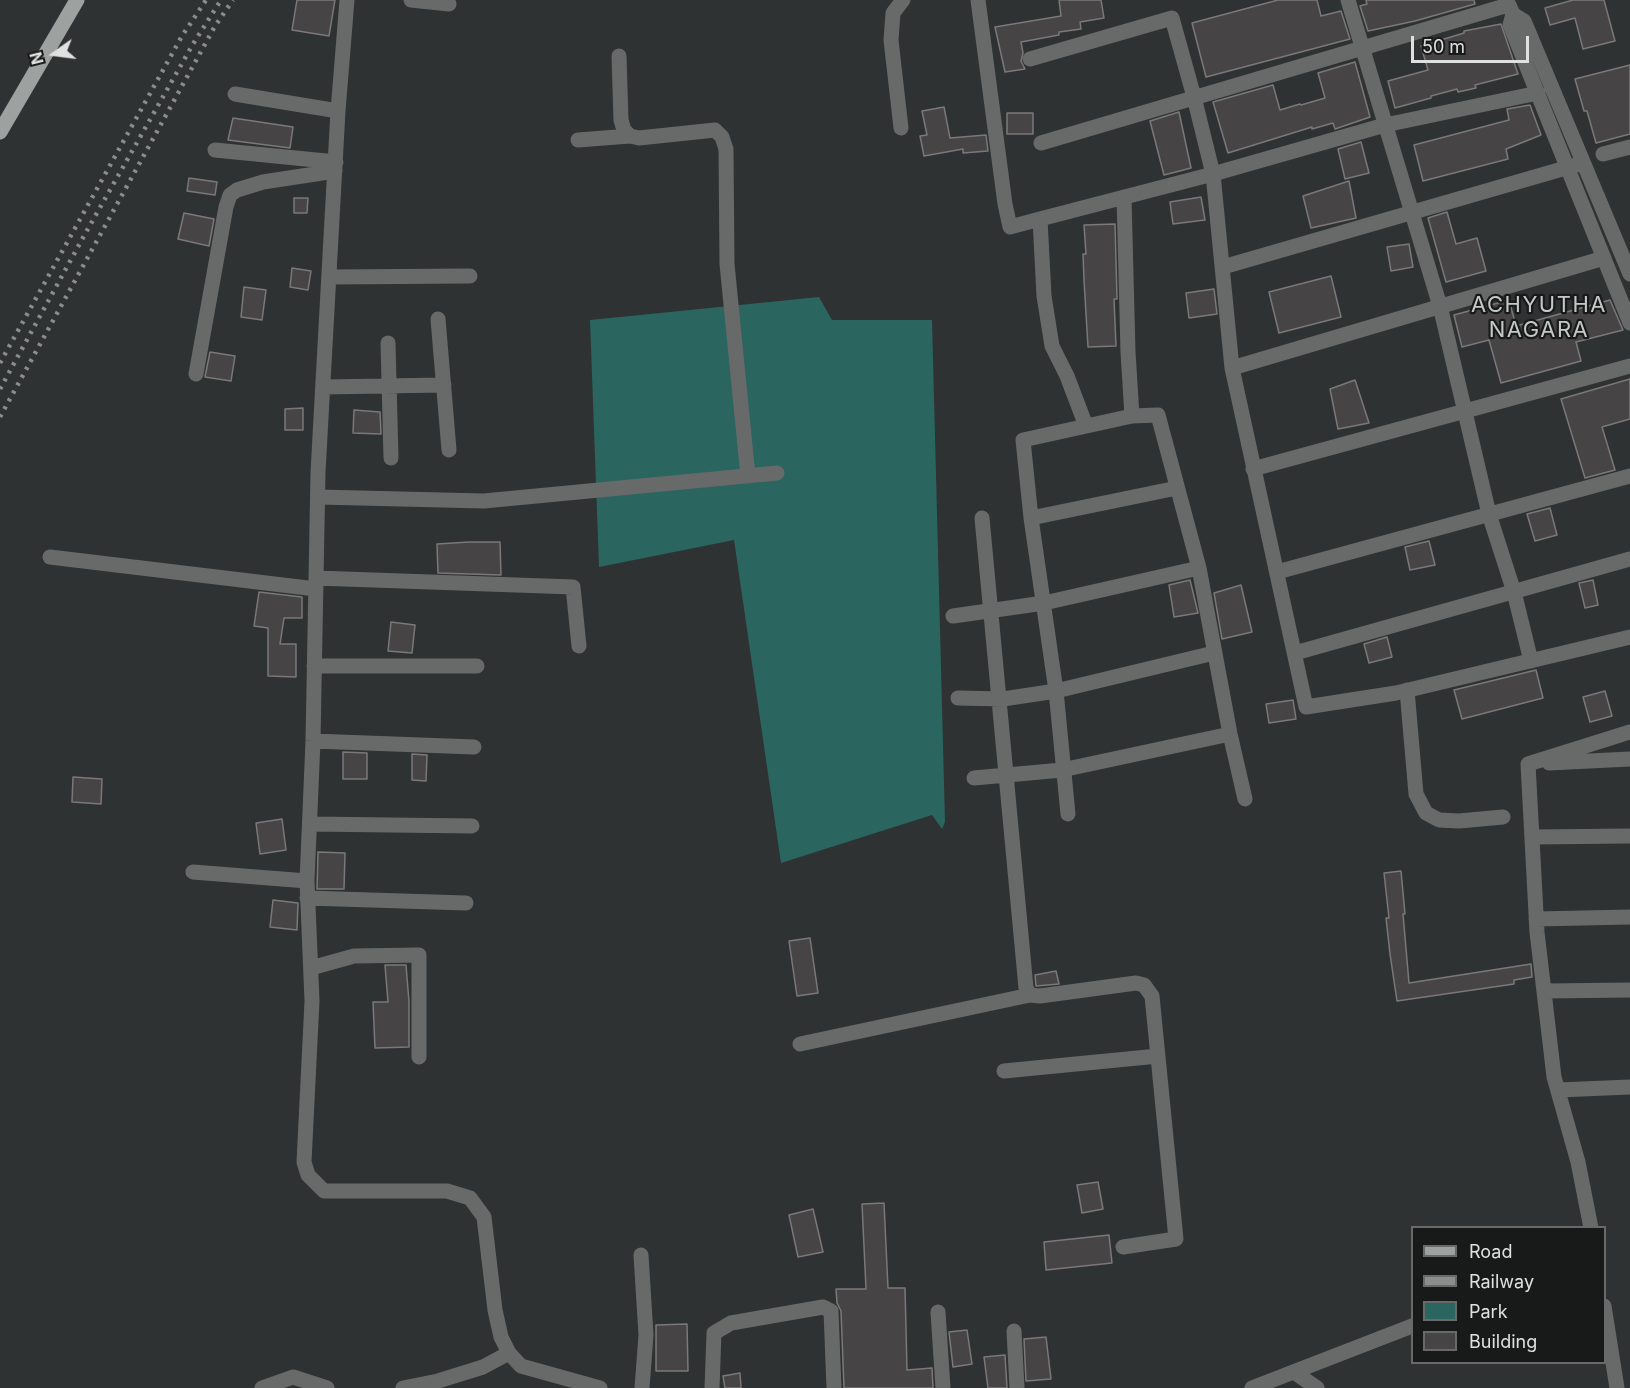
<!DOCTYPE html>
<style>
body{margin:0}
#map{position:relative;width:1630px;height:1388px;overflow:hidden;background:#2f3232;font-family:Inter,sans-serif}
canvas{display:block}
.legend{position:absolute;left:1411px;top:1226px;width:195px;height:138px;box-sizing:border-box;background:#181a1a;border:2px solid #686a69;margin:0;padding:8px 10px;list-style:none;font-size:18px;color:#dfe1e0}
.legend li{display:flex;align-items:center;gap:12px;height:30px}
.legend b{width:30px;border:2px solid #686a69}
.north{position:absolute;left:24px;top:24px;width:60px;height:60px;-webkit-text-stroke:4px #181a1a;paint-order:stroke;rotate:256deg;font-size:16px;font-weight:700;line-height:24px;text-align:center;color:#dfe1e0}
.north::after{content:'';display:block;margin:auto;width:21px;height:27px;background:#dfe1e0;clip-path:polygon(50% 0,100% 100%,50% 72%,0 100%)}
.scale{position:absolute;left:1411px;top:36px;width:118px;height:27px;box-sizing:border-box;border:3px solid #dfe1e0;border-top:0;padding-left:8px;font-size:18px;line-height:21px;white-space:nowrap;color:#dfe1e0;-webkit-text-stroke:4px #181a1a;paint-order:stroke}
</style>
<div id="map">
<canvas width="1630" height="1388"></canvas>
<ul class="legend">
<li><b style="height:8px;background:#9da1a0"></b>Road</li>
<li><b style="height:8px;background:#8a8d8c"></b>Railway</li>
<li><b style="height:16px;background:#2a655f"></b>Park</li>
<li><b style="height:16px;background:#474446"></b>Building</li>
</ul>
<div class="north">N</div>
<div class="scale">50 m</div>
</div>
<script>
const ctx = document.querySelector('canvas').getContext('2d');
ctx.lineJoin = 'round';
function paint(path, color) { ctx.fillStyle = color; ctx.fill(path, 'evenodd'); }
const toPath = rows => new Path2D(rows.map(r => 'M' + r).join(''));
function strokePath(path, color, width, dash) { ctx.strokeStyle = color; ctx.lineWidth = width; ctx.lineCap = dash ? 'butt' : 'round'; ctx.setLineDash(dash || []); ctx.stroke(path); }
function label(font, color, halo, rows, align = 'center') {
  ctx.font = font + ' Inter,sans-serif'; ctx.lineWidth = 4.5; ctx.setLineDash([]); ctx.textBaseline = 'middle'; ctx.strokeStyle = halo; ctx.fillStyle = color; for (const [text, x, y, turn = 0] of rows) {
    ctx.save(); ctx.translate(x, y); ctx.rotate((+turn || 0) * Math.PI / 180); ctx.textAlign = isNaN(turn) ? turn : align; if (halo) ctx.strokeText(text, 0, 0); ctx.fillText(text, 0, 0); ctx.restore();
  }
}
paint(toPath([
 [819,297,832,320,932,320,945,822,942,829,932,815,781,863,734,540,599,567,590,320]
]), '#2a655f');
const building = toPath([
 [297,0,335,0,329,36,292,30,297,0],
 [1059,0,1101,0,1104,18,1080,22,1081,29,1059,32,1059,35,1021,42,1023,53,1021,61,1025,69,1005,72,995,27,1061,16,1059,0],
 [1278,0,1317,0,1321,16,1341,11,1350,39,1206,77,1192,23,1278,0],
 [1366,0,1474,0,1475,4,1415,21,1368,31,1360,6,1367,4,1366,0],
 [1573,0,1604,0,1615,41,1583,49,1575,18,1550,25,1545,8,1573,0],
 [1501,24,1518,74,1475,85,1476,88,1458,92,1457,89,1431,96,1431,98,1395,108,1388,81,1428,70,1421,46,1464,33,1464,31,1501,24],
 [1355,62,1370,117,1335,129,1333,123,1312,129,1312,127,1228,153,1213,102,1273,85,1280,110,1300,104,1301,105,1325,98,1318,73,1355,62],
 [1630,65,1630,134,1596,143,1587,111,1584,111,1575,79,1630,65],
 [1530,105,1541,135,1506,149,1508,159,1423,181,1414,145,1509,120,1507,109,1530,105],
 [944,107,950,138,986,135,988,151,963,153,963,149,924,156,920,136,927,135,922,111,944,107],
 [1179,112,1191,168,1164,175,1150,121,1179,112],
 [1007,113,1033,113,1033,134,1007,134,1007,113],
 [233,118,293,127,290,148,228,140,233,118],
 [1361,142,1369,173,1345,179,1338,149,1361,142],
 [189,178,217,182,215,195,187,191,189,178],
 [1349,181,1356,218,1311,228,1303,196,1349,181],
 [1201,197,1205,220,1173,224,1170,202,1201,197],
 [294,198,308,198,307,213,294,213,294,198],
 [1447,212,1456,244,1477,238,1486,271,1446,282,1428,218,1447,212],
 [184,213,214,219,209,246,178,239,184,213],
 [1115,224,1117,299,1114,299,1116,346,1088,347,1084,280,1083,254,1086,254,1084,225,1115,224],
 [1409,244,1413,267,1391,271,1387,247,1409,244],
 [292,268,311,271,308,290,290,287,292,268],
 [1331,276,1341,317,1279,333,1269,292,1331,276],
 [244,287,266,290,262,320,241,317,244,287],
 [1214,289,1217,314,1189,318,1186,293,1214,289],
 [1509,300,1516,326,1610,300,1623,330,1576,342,1581,361,1501,383,1489,340,1462,347,1454,315,1509,300],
 [210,352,235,356,231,381,205,377,210,352],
 [1630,379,1630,419,1602,427,1615,470,1585,478,1561,399,1630,379],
 [1355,380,1369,423,1338,429,1330,389,1355,380],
 [303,408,303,430,285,430,285,409,303,408],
 [354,410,380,412,381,434,353,433,354,410],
 [1550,508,1557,535,1535,541,1527,514,1550,508],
 [1429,541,1435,565,1410,570,1405,547,1429,541],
 [469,542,500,542,501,575,438,573,437,544,469,542],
 [1190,580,1198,613,1174,617,1169,585,1190,580],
 [1593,580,1598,605,1585,608,1579,583,1593,580],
 [1241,585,1252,632,1222,639,1214,593,1241,585],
 [259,592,302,597,302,618,284,618,280,644,296,644,296,677,268,676,268,628,254,626,259,592],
 [391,622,415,625,412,653,388,651,391,622],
 [1387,637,1392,657,1369,663,1364,644,1387,637],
 [1536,670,1543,698,1462,719,1454,690,1536,670],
 [1605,691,1612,716,1590,722,1583,697,1605,691],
 [1293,700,1296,719,1269,723,1266,704,1293,700],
 [343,752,367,753,367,779,343,779,343,752],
 [412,754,427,755,426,781,412,780,412,754],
 [73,777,102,779,101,804,72,802,73,777],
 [282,819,286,850,260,854,256,823,282,819],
 [318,852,345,853,344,889,317,889,318,852],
 [1401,871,1405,914,1403,914,1409,983,1531,964,1532,977,1514,980,1514,984,1397,1001,1390,954,1386,918,1389,918,1384,873,1401,871],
 [273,900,298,903,297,930,270,927,273,900],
 [810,938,818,993,797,996,789,941,810,938],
 [385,965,406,965,409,1002,409,1047,375,1048,373,1002,388,1002,385,965],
 [1056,971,1059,984,1036,986,1035,975,1056,971],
 [1098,1182,1103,1209,1082,1213,1077,1185,1098,1182],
 [884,1203,888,1288,905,1288,907,1370,932,1368,933,1388,844,1388,841,1311,837,1303,836,1289,866,1289,862,1204,884,1203],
 [813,1209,823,1252,798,1257,789,1215,813,1209],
 [1109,1235,1112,1263,1046,1270,1044,1242,1109,1235],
 [687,1324,688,1371,656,1371,656,1325,687,1324],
 [967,1330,972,1364,953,1367,949,1332,967,1330],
 [1046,1337,1051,1379,1026,1381,1024,1339,1046,1337],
 [1005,1355,1007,1388,988,1388,984,1357,1005,1355],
 [740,1373,741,1388,725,1388,723,1376,740,1373]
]);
paint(building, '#474446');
strokePath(building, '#7b787a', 1.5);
strokePath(toPath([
 [347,0,338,111,318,472,313,741,307,881,312,1001,304,1162,308,1175,324,1191,447,1191,470,1198,484,1217,495,1310,501,1337,509,1353,521,1366,600,1388],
 [411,0,449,4],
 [978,0,1005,204,1010,227,1040,219,1044,296,1052,346,1067,376,1086,426],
 [1348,0,1440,306,1489,514,1514,592,1531,661],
 [1509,5,1513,14,1524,21,1630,274],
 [1513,14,1510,25,1630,323],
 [619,56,621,120,624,130,630,136,639,138,715,130,722,137,726,149,727,264,748,476],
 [1030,59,1172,18,1194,97,1213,174,1232,368,1306,707,1396,693,1630,637],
 [235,94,338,111],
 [901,128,891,40,893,13,903,0],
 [578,140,630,136],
 [1041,143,1508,5],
 [215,150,336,162],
 [1603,154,1630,147],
 [1124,197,1128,352,1132,416,1158,415,1199,568,1230,734,1245,799],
 [1040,219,1213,174,1385,125,1538,93],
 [1223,267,1583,163],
 [329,277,470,276],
 [438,319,449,450],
 [388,343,391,458],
 [1232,368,1604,258],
 [196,374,226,207,230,195,237,190,263,182,335,171],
 [323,387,444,385],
 [1253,469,1630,366],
 [318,497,484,501,777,473],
 [982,518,1026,988,1030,995,1040,996,1136,983,1144,985,1152,996,1176,1239,1123,1247],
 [1031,518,1177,488],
 [50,557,316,589],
 [1277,572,1630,476],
 [316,578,573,587,579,646],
 [953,616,1044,603,1199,568],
 [1295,653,1630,559],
 [314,666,477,666],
 [1407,690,1416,794,1426,813,1439,820,1459,821,1503,817],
 [958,698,1003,699,1056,691,1214,653],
 [313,741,474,747],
 [1549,763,1630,759],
 [1528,764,1537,932,1554,1077,1578,1162,1591,1228],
 [1528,764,1630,732],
 [974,778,1062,770,1230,734],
 [1068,814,1056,691,1031,518,1023,440,1132,416],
 [310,824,472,826],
 [1532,837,1630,836],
 [193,872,307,881],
 [307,898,466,903],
 [1536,919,1630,917],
 [311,968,354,956,419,955,419,1057],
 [1545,991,1630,990],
 [800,1044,1030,995],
 [1004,1071,1158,1056],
 [1558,1090,1630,1087],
 [641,1255,646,1335,642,1388],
 [1604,1306,1617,1388],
 [938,1312,943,1388],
 [1014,1331,1017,1388],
 [1294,1372,1317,1388],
 [262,1388,293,1377,327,1388],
 [403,1388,438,1381,483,1367,509,1353],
 [712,1388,714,1333,731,1323,823,1307,831,1311,834,1388],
 [1252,1388,1412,1326]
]), '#686a6a', 15);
strokePath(toPath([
 [0,132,77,0]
]), '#9da1a0', 15);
strokePath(toPath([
 [0,363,182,36,206,0],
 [0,389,85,234,193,44,221,0],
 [0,417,215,26,233,0]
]), '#8a8d8c', 4.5, [3, 6]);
ctx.letterSpacing = '1.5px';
label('22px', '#c4c8c7', '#181a1a', [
 ["ACHYUTHA",1539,305],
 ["NAGARA",1539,330]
]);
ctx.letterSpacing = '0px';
</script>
